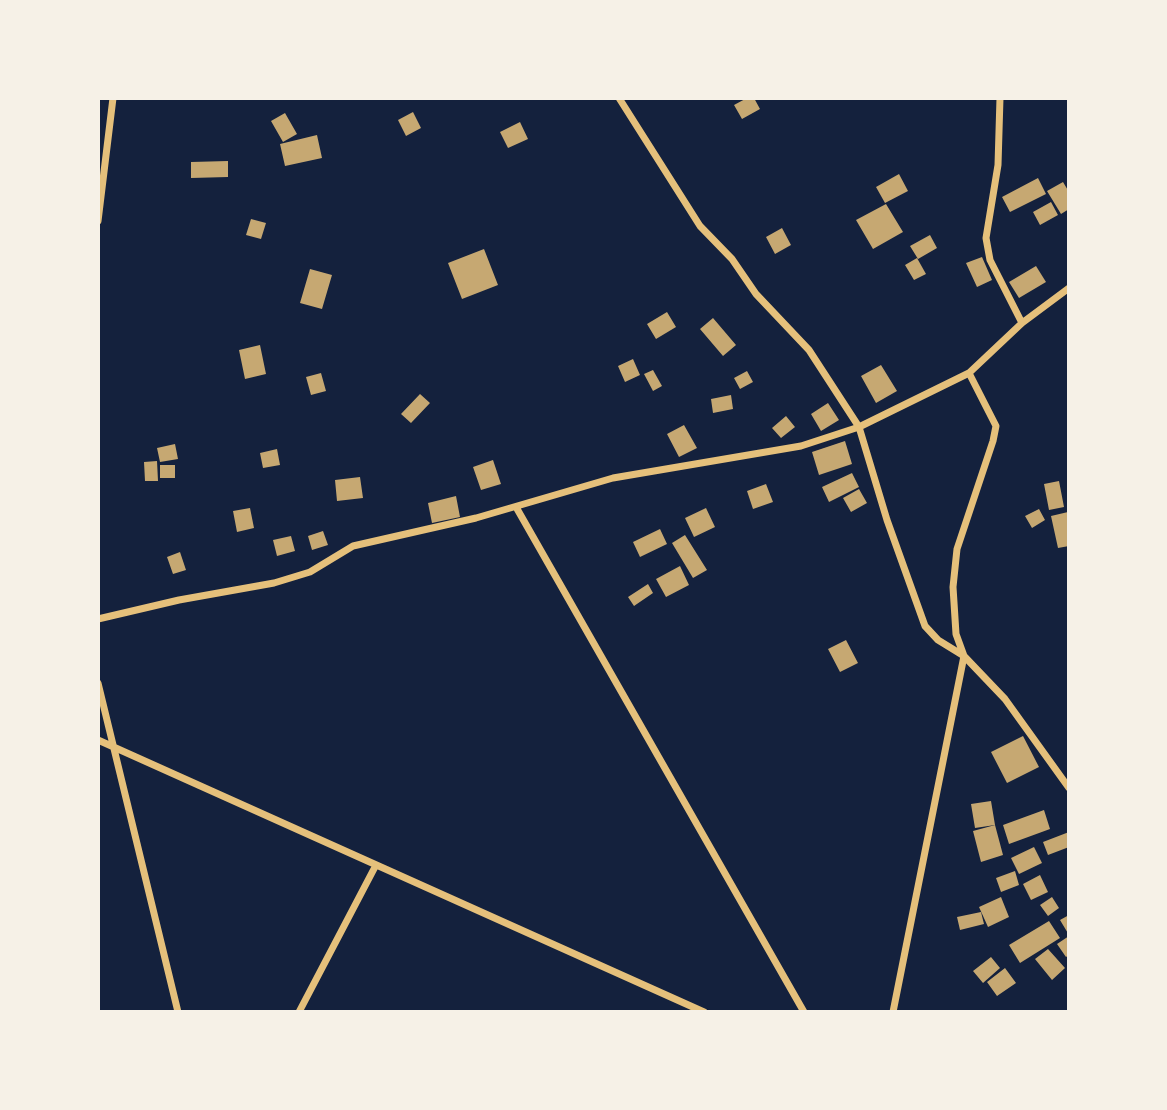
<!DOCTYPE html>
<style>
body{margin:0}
#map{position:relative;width:1167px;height:1110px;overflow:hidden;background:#14213d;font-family:Bitter,serif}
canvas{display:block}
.frame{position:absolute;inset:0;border:100px solid #f6f1e7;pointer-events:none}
</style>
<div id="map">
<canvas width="1167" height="1110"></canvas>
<div class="frame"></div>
</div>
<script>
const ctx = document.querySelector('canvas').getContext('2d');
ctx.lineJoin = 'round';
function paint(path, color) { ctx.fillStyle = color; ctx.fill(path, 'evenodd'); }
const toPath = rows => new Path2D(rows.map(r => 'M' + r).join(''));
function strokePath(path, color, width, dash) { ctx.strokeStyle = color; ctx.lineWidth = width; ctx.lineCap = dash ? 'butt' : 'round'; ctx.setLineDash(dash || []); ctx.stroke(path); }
paint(toPath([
 [747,98,754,98,760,109,742,119,734,105],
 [413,112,421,128,406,136,398,120],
 [285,113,297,134,283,142,271,121],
 [520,122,528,139,508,148,500,132],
 [317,135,322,158,285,166,280,144],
 [228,161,228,177,191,178,191,162],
 [899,174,908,191,885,203,876,187],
 [1038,178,1046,194,1010,212,1002,197],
 [1063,182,1069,192,1069,209,1061,214,1047,191],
 [1051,202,1058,215,1040,225,1033,212],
 [886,204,903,232,873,249,856,220],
 [251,219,266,223,261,239,246,235],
 [782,228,791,245,775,254,766,237],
 [930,235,937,248,918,259,910,246],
 [484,249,498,285,462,299,448,263],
 [982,257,992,280,977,287,966,263],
 [917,258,926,274,914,280,905,265],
 [1036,266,1046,282,1019,298,1009,282],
 [310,269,332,275,322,309,300,303],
 [667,312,676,327,656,339,647,324],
 [713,318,736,345,723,356,700,329],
 [260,345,266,374,245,379,239,350],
 [633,359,640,375,625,382,618,366],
 [881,365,897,391,876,403,861,376],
 [653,370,662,386,653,391,644,374],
 [747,371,753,382,740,389,734,378],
 [321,373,326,391,311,395,306,377],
 [420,394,430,403,411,423,401,414],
 [731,395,733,409,713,413,711,399],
 [828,403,839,420,821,431,811,414],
 [786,416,795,427,781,438,772,428],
 [684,425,697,448,679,457,667,434],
 [845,441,852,464,819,475,812,452],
 [175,444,178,459,160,462,157,448],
 [277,449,280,465,263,468,260,453],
 [493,460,501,484,481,490,473,467],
 [157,461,158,481,145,481,144,462],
 [160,465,175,465,175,478,160,478],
 [852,473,859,487,829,502,822,487],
 [360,477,363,498,337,501,335,480],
 [1059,481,1064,507,1049,510,1044,484],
 [766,484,773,502,753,509,747,491],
 [859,489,867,503,851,512,843,498],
 [456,496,460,517,432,523,428,503],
 [250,508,254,528,237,532,233,511],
 [706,508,715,527,694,537,685,518],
 [1039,509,1045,520,1032,528,1025,516],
 [1068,512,1069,546,1058,548,1051,516],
 [660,529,667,544,640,557,633,542],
 [323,531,328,545,312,550,308,536],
 [685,535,707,570,693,578,672,543],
 [291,536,295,551,277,556,273,540],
 [180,552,186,570,173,574,167,557],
 [680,566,689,585,666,597,656,579],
 [648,584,653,593,634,606,628,597],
 [846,640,858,663,840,672,828,649],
 [1023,736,1039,767,1007,783,991,752],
 [991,801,995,825,975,828,971,804],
 [1044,810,1050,829,1009,844,1003,825],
 [995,825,1003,855,981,862,973,831],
 [1069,832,1069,847,1048,855,1043,842],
 [1034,847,1042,863,1019,874,1011,858],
 [1015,871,1019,885,1001,892,996,878],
 [1040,875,1048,892,1031,900,1023,884],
 [1001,897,1009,917,988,927,979,907],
 [1052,897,1059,908,1048,916,1040,905],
 [981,912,984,924,960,930,957,917],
 [1069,915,1069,935,1060,920],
 [1049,921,1060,938,1020,963,1009,945],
 [1069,936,1069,955,1066,957,1057,944],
 [1048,949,1065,968,1052,980,1035,959],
 [991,957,1000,968,983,983,973,971],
 [1005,968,1016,983,997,996,987,982]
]), '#c6a872');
strokePath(toPath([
 [619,98,700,226,732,259,756,294,809,350,859,427,887,520,925,626,938,640,964,656,1005,699,1069,788],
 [1000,98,998,165,986,238,990,260,1022,323],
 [98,221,113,98],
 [516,507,804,1012],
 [98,619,179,600,274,583,310,572,353,546,476,518,613,478,801,446,859,427,969,373,1022,323,1069,288],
 [98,683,178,1012],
 [98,740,704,1012],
 [299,1012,376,865],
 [893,1012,964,656,956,634,953,587,957,549,993,441,996,426,969,373]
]), '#e5c07b', 7);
</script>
